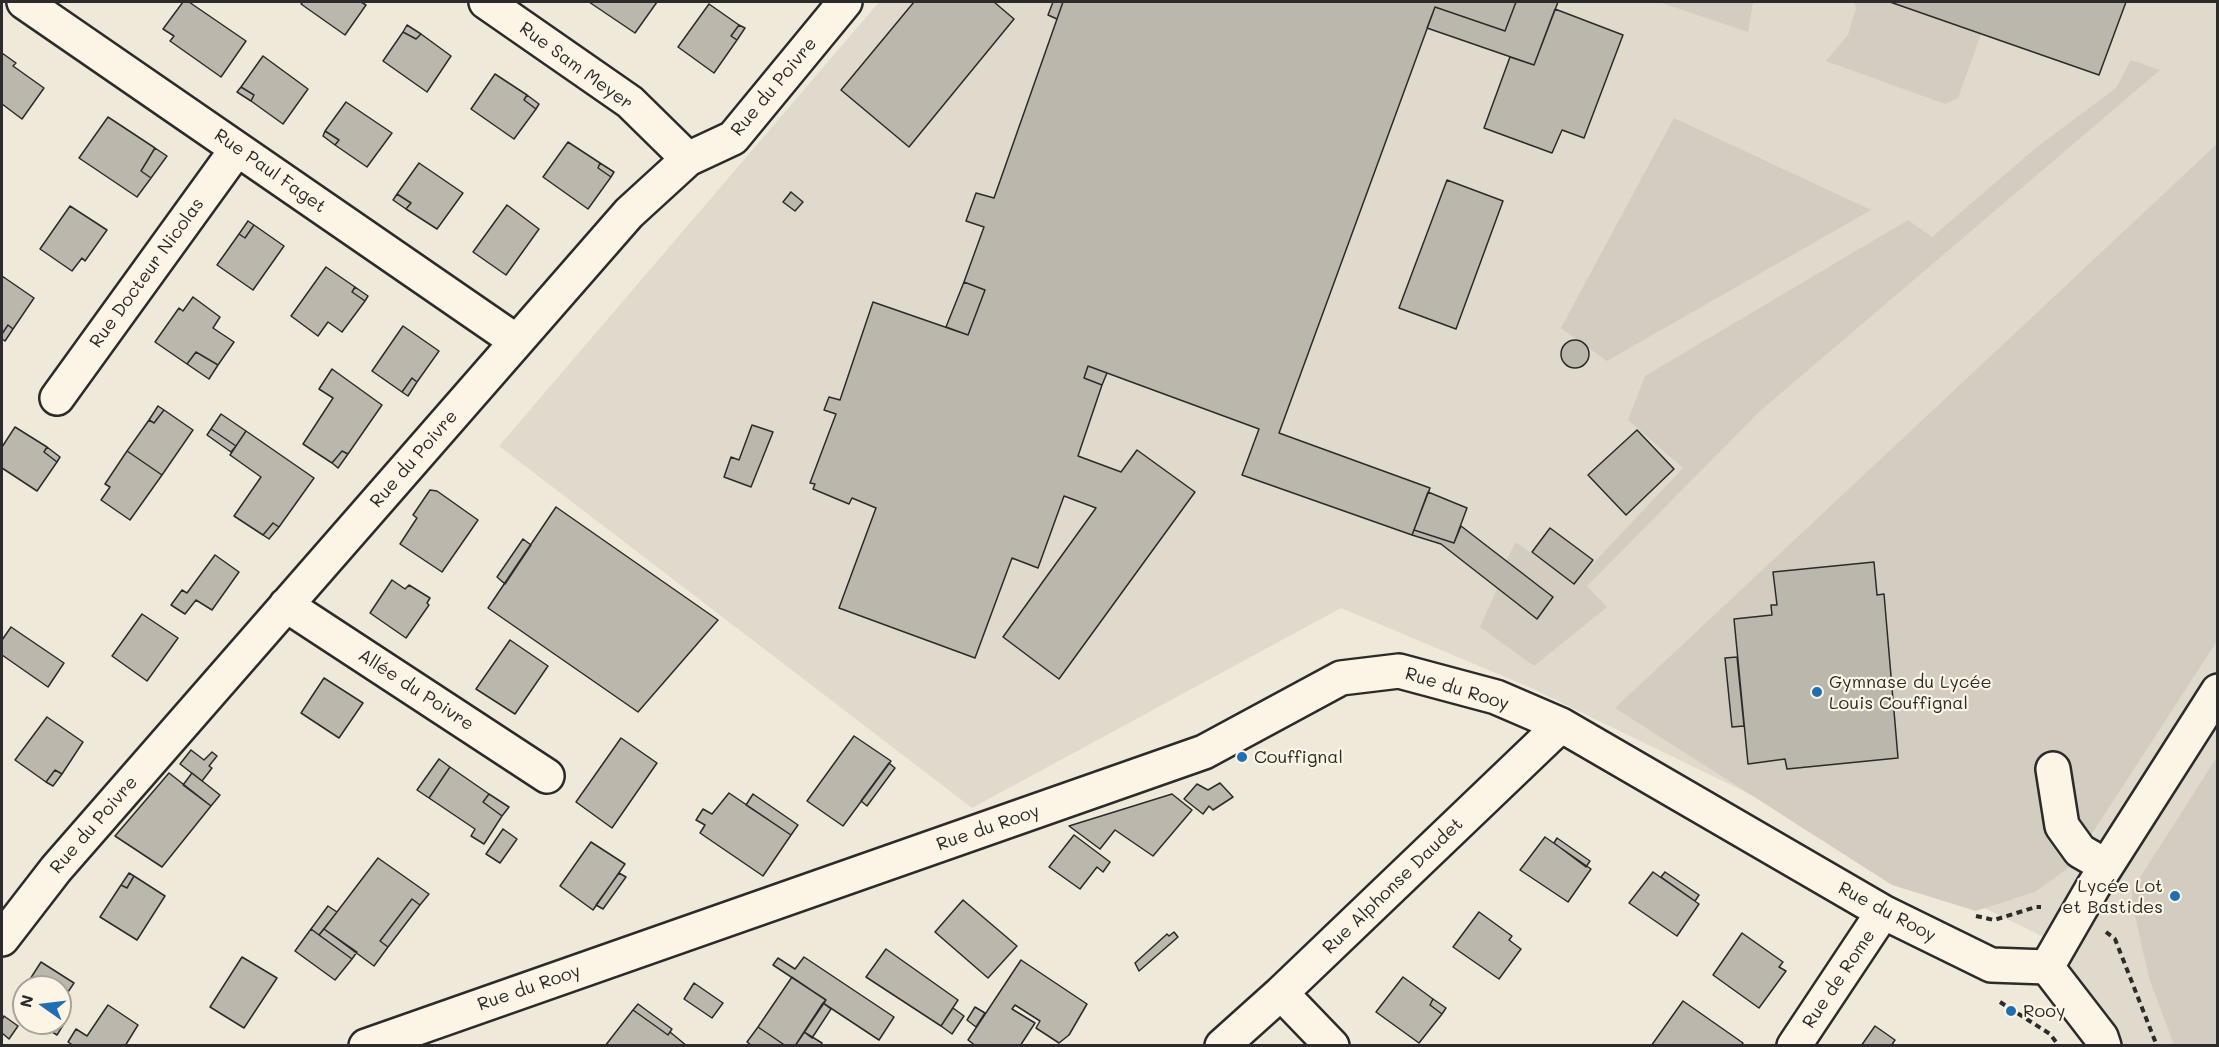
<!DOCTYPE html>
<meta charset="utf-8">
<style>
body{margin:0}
#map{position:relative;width:2219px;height:1047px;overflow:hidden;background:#efe9da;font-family:Mali,sans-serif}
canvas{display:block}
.frame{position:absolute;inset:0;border:3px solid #2b2b2b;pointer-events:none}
.north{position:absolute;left:12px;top:975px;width:60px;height:60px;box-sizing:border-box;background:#fcf5e5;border:2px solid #a8a49b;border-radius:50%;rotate:284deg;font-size:16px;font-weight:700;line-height:24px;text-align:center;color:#2b2b2b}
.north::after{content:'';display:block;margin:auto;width:21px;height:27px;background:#1f6fb2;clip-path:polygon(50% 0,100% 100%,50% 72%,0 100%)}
</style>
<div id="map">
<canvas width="2219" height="1047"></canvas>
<div class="frame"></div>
<div class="north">N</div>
</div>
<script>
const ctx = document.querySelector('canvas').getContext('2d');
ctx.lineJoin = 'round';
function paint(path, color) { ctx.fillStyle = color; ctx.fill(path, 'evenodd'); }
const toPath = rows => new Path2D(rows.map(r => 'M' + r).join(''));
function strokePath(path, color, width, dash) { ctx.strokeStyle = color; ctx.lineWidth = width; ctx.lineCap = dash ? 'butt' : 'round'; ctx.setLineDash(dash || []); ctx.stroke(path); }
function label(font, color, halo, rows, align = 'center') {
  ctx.font = font + ' Mali,sans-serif'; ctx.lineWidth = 4.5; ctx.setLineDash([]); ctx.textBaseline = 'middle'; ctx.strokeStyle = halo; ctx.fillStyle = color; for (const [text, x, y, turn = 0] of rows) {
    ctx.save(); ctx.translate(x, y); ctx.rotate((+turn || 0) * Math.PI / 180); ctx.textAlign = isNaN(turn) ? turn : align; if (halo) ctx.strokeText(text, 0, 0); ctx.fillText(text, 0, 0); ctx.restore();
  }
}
paint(toPath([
 [879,2,2217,2,2217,1045,2113,1045,2044,937,1529,687,1341,608,972,808,499,446]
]), '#e0dacc');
paint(toPath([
 [1659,2,1753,2,1748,32],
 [1854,2,1890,2,1981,34,1958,98,1945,104,1826,61,1848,35,1856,8],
 [2131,60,2160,70,1760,411,1587,586,1607,607,1534,666,1480,627,1498,587,1537,619,1553,597,1506,561,1516,542,1574,584,1683,468,1628,420,1645,376,1908,220,1932,237,2037,147,2116,88],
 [1674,118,1871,210,1607,361,1561,328],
 [2217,144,2217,641,2071,866,2035,892,1976,911,1892,885,1615,708],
 [2217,757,2217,1045,2174,1045,2149,978,2132,902,2132,890]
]), '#d2cdc0');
const building = toPath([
 [183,2,189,2,246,41,221,77,170,41,174,36,163,29,183,2],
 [303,2,361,2,366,5,345,35,301,4,303,2],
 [589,2,657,2,635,33,589,2],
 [914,2,994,2,1014,19,909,147,841,90,914,2],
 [1053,2,1063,2,1057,19,1048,15,1053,2],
 [1063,2,1516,2,1505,31,1435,7,1279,433,1430,488,1412,535,1242,475,1259,429,1088,366,1084,378,1102,385,1078,456,1121,472,1137,450,1195,492,1059,679,1003,637,1096,508,1064,496,1038,568,1012,558,975,658,839,608,876,508,852,498,849,504,813,489,815,484,810,483,836,414,824,410,829,397,840,400,873,302,968,335,985,290,964,282,984,227,966,221,976,193,994,198,1063,2],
 [1516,2,1558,2,1534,65,1427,28,1435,7,1505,31,1516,2],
 [1890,2,2126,2,2099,75,1890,2],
 [709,4,739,25,731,36,737,40,714,73,678,47,709,4],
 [1555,9,1623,35,1584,138,1562,130,1552,153,1484,128,1510,57,1534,65,1555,9],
 [407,25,421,34,416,39,403,32,407,25],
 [739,25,745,28,737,40,731,36,739,25],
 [403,32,416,39,421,34,451,56,427,92,383,61,403,32],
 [2,53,16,63,13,66,44,88,22,119,2,104,2,53],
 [263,56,308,89,283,124,251,101,254,95,241,87,263,56],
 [495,74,527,95,524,100,536,109,514,139,471,109,495,74],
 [241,87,254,95,251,101,237,92,241,87],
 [527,95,539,104,536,109,524,100,527,95],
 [346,102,392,133,367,167,335,145,339,140,325,131,346,102],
 [108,117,155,148,141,171,151,178,137,197,79,158,108,117],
 [325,131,339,140,335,145,323,136,325,131],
 [568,142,600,163,598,168,611,177,588,209,543,177,568,142],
 [155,148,167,156,151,178,141,171,155,148],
 [419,163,463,193,437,229,406,209,411,203,397,194,419,163],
 [600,163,614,172,611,177,598,168,600,163],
 [1447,180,1503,201,1456,329,1399,308,1447,180],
 [791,192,803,202,795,211,783,202,791,192],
 [397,194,411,203,406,209,393,200,397,194],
 [507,205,539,229,506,275,473,252,507,205],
 [70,206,107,230,85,261,82,258,72,271,40,249,70,206],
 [248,221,254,225,245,238,239,234,248,221],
 [254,225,284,246,253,290,217,265,239,234,245,238,254,225],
 [326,267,355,287,352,292,365,301,342,332,328,322,318,336,291,316,326,267],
 [2,276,34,298,13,329,8,325,2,334,2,276],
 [964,282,985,290,968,335,946,327,964,282],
 [355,287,368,296,365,301,352,292,355,287],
 [193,297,220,317,213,328,234,342,218,365,196,352,187,364,155,342,179,308,183,311,193,297],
 [8,325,13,329,5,341,2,339,2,334,8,325],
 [403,326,439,351,417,382,412,378,402,392,372,371,403,326],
 '1561 354a14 14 0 1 1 28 0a14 14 0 1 1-28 0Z',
 [196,352,218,365,209,379,187,364,196,352],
 [1088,366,1107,373,1102,385,1084,378,1088,366],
 [332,369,382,405,348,454,342,451,332,463,303,444,333,398,319,389,332,369],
 [412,378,417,382,408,396,402,392,412,378],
 [158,406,164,410,154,423,149,420,158,406],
 [164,410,193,430,162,475,127,451,149,420,154,423,164,410],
 [221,414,246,431,236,446,211,429,221,414],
 [752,425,773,432,751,487,724,477,731,457,739,460,752,425],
 [15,427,47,447,44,452,57,462,37,491,2,468,2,447,15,427],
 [211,429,236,446,231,452,207,435,211,429],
 [1637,430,1674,469,1626,515,1588,475,1637,430],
 [246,431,314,478,279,527,273,523,263,535,234,516,261,477,230,455,246,431],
 [47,447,60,457,57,462,44,452,47,447],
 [127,451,162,475,130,520,101,500,110,487,105,484,127,451],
 [342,451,348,454,338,468,332,463,342,451],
 [430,490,437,491,478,520,442,572,400,544,417,518,413,515,430,490],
 [1428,492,1467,508,1454,543,1414,530,1428,492],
 [556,507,718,620,638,712,488,608,556,507],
 [273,523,279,527,269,539,263,535,273,523],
 [1461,526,1553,597,1537,619,1441,544,1412,535,1414,530,1454,543,1461,526],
 [1550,528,1593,560,1574,584,1532,552,1550,528],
 [523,539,531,545,505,584,497,577,523,539],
 [215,555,239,572,212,610,196,600,185,614,171,605,182,590,187,593,215,555],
 [1874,562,1877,595,1884,594,1898,758,1787,769,1785,759,1748,764,1734,619,1772,615,1771,605,1777,605,1773,572,1874,562],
 [392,580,405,589,409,585,430,598,427,603,429,605,406,638,370,613,392,580],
 [142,614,178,638,147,681,112,656,142,614],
 [11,627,64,663,48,687,2,655,2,640,11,627],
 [510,640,548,666,515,714,476,689,510,640],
 [1737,657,1744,726,1732,727,1725,658,1737,657],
 [324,678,363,703,339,738,301,713,324,678],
 [47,717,83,742,62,774,55,770,46,782,15,760,47,717],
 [854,736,891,761,843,826,807,801,854,736],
 [621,738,657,763,612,828,576,802,621,738],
 [191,750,204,760,212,752,217,756,209,766,212,768,202,781,180,764,191,750],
 [439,759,450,767,429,798,417,790,439,759],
 [889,763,895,768,867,806,861,801,889,763],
 [450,767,489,794,483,802,502,816,484,844,471,836,475,829,429,798,450,767],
 [55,770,62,774,53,786,46,782,55,770],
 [169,773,211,806,162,867,115,836,169,773],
 [192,773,220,795,211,806,183,785,192,773],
 [1220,783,1233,797,1213,810,1209,806,1203,814,1184,799,1197,784,1208,790,1220,783],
 [729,793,791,835,763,876,700,833,705,825,696,820,703,809,712,814,729,793],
 [489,794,509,807,502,816,483,802,489,794],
 [753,794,798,825,791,835,746,805,753,794],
 [1172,794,1192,810,1153,856,1115,830,1100,849,1069,826,1172,794],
 [503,829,517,839,500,863,486,854,503,829],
 [1074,835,1110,862,1103,872,1097,867,1080,889,1049,867,1074,835],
 [1545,837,1591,869,1568,902,1520,870,1545,837],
 [1557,838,1590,861,1586,867,1554,843,1557,838],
 [591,842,625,864,593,910,560,886,591,842],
 [378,858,429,894,420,905,412,899,380,941,388,947,374,966,324,929,378,858],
 [1653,872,1699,904,1677,936,1629,903,1653,872],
 [1665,872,1699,895,1695,901,1661,877,1665,872],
 [129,873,134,876,127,888,121,885,129,873],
 [619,873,626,877,603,909,596,905,619,873],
 [134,876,165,896,137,940,100,917,121,885,127,888,134,876],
 [412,899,420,905,388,947,380,941,412,899],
 [963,900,1017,946,988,978,935,932,963,900],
 [328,906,337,912,319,935,311,929,328,906],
 [1479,912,1512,936,1509,940,1521,949,1499,979,1453,947,1479,912],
 [311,929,352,959,335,980,295,951,311,929],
 [324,929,357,952,352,959,319,935,324,929],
 [1174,932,1178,937,1139,971,1135,963,1167,934,1169,936,1174,932],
 [1742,933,1783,962,1779,967,1786,971,1759,1008,1713,975,1742,933],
 [886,949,958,1000,941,1026,866,977,886,949],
 [242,957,277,978,244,1028,210,1007,242,957],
 [804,957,894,1017,879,1040,823,1003,826,1000,773,965,778,958,795,969,804,957],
 [1021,960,1087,1004,1069,1035,1059,1043,1036,1028,1040,1021,1015,1005,1012,1009,1035,1023,1020,1046,976,1046,968,1040,1021,960],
 [41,962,74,983,60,1004,60,987,25,987,41,962],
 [792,977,826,1000,795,1046,786,1046,758,1027,792,977],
 [1403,977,1433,999,1430,1005,1442,1014,1419,1043,1376,1012,1403,977],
 [694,983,723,1003,712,1018,684,999,694,983],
 [21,993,24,996,24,1005,20,1011,13,1006,21,993],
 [1433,999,1446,1008,1442,1014,1430,1005,1433,999],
 [1683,1001,1743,1043,1741,1046,1651,1046,1683,1001],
 [823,1003,831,1009,812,1038,804,1032,823,1003],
 [638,1004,672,1029,668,1035,633,1010,638,1004],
 [108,1005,138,1025,125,1046,74,1046,68,1042,76,1029,87,1036,108,1005],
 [975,1007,985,1013,976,1027,967,1020,975,1007],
 [953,1008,964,1016,952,1034,941,1026,953,1008],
 [633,1010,668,1035,670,1032,687,1046,605,1046,633,1010],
 [4,1016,18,1026,9,1039,2,1033,2,1020,4,1016],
 [60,1018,65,1022,57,1035,38,1023,60,1023,60,1018],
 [1875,1026,1895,1040,1891,1046,1861,1046,1875,1026],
 [758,1027,786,1046,752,1046,747,1042,758,1027],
 [804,1032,822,1043,821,1046,795,1046,804,1032]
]);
paint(building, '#bcb7ac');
strokePath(building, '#2b2b2b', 1.5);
const minor = toPath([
 [24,2,516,341],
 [486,2,630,102,688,159],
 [57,398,237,149],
 [286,605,547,776],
 [2053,769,2062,826,2080,851,2106,866],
 [2,939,56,869,629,213,688,159,733,138,845,2],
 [2047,967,2093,887,2218,691],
 [2047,967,2101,1037,2104,1046],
 [1281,993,1332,1046],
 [366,1046,1204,752,1341,678,1399,671,1496,697,1561,725,1883,912,1991,965,2047,967],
 [1222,1046,1281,993,1561,725],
 [1794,1046,1883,912]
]);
strokePath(minor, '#2b2b2b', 38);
strokePath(toPath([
 [1976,916,1994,920,2036,907,2041,907],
 [2106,932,2115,939,2157,1046],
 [2000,1002,2050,1034,2059,1046]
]), '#2b2b2b', 4, [6, 4.5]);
strokePath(minor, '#fcf5e5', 33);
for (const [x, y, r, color] of [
 [1817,692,6,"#1f6fb2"],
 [1242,757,6,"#1f6fb2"],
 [2175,896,6,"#1f6fb2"],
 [2011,1011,6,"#1f6fb2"]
]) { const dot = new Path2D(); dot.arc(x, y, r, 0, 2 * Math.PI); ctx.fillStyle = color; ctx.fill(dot); strokePath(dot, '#fcf5e5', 2); }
label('18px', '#2b2b2b', '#fcf5e5', [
 ["Rue Sam Meyer",576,66,36],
 ["Rue du Poivre",774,87,-50],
 ["Rue Paul Faget",270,171,35],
 ["Rue Docteur Nicolas",147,273,-54],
 ["Rue du Poivre",414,459,-49],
 ["Rue du Rooy",1457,689,17],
 ["Allée du Poivre",416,690,33],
 ["Rue du Poivre",94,825,-49],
 ["Rue du Rooy",988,828,-19],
 ["Rue Alphonse Daudet",1393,886,-44],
 ["Rue du Rooy",1887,912,28],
 ["Rue de Rome",1839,979,-56],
 ["Rue du Rooy",529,988,-19]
]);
label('18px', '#2b2b2b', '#fcf5e5', [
 ["Gymnase du Lycée",1829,682],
 ["Louis Couffignal",1829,703],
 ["Couffignal",1254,757],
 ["Lycée Lot",2163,886,"right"],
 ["et Bastides",2163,907,"right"],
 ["Rooy",2023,1011]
], 'left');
</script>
